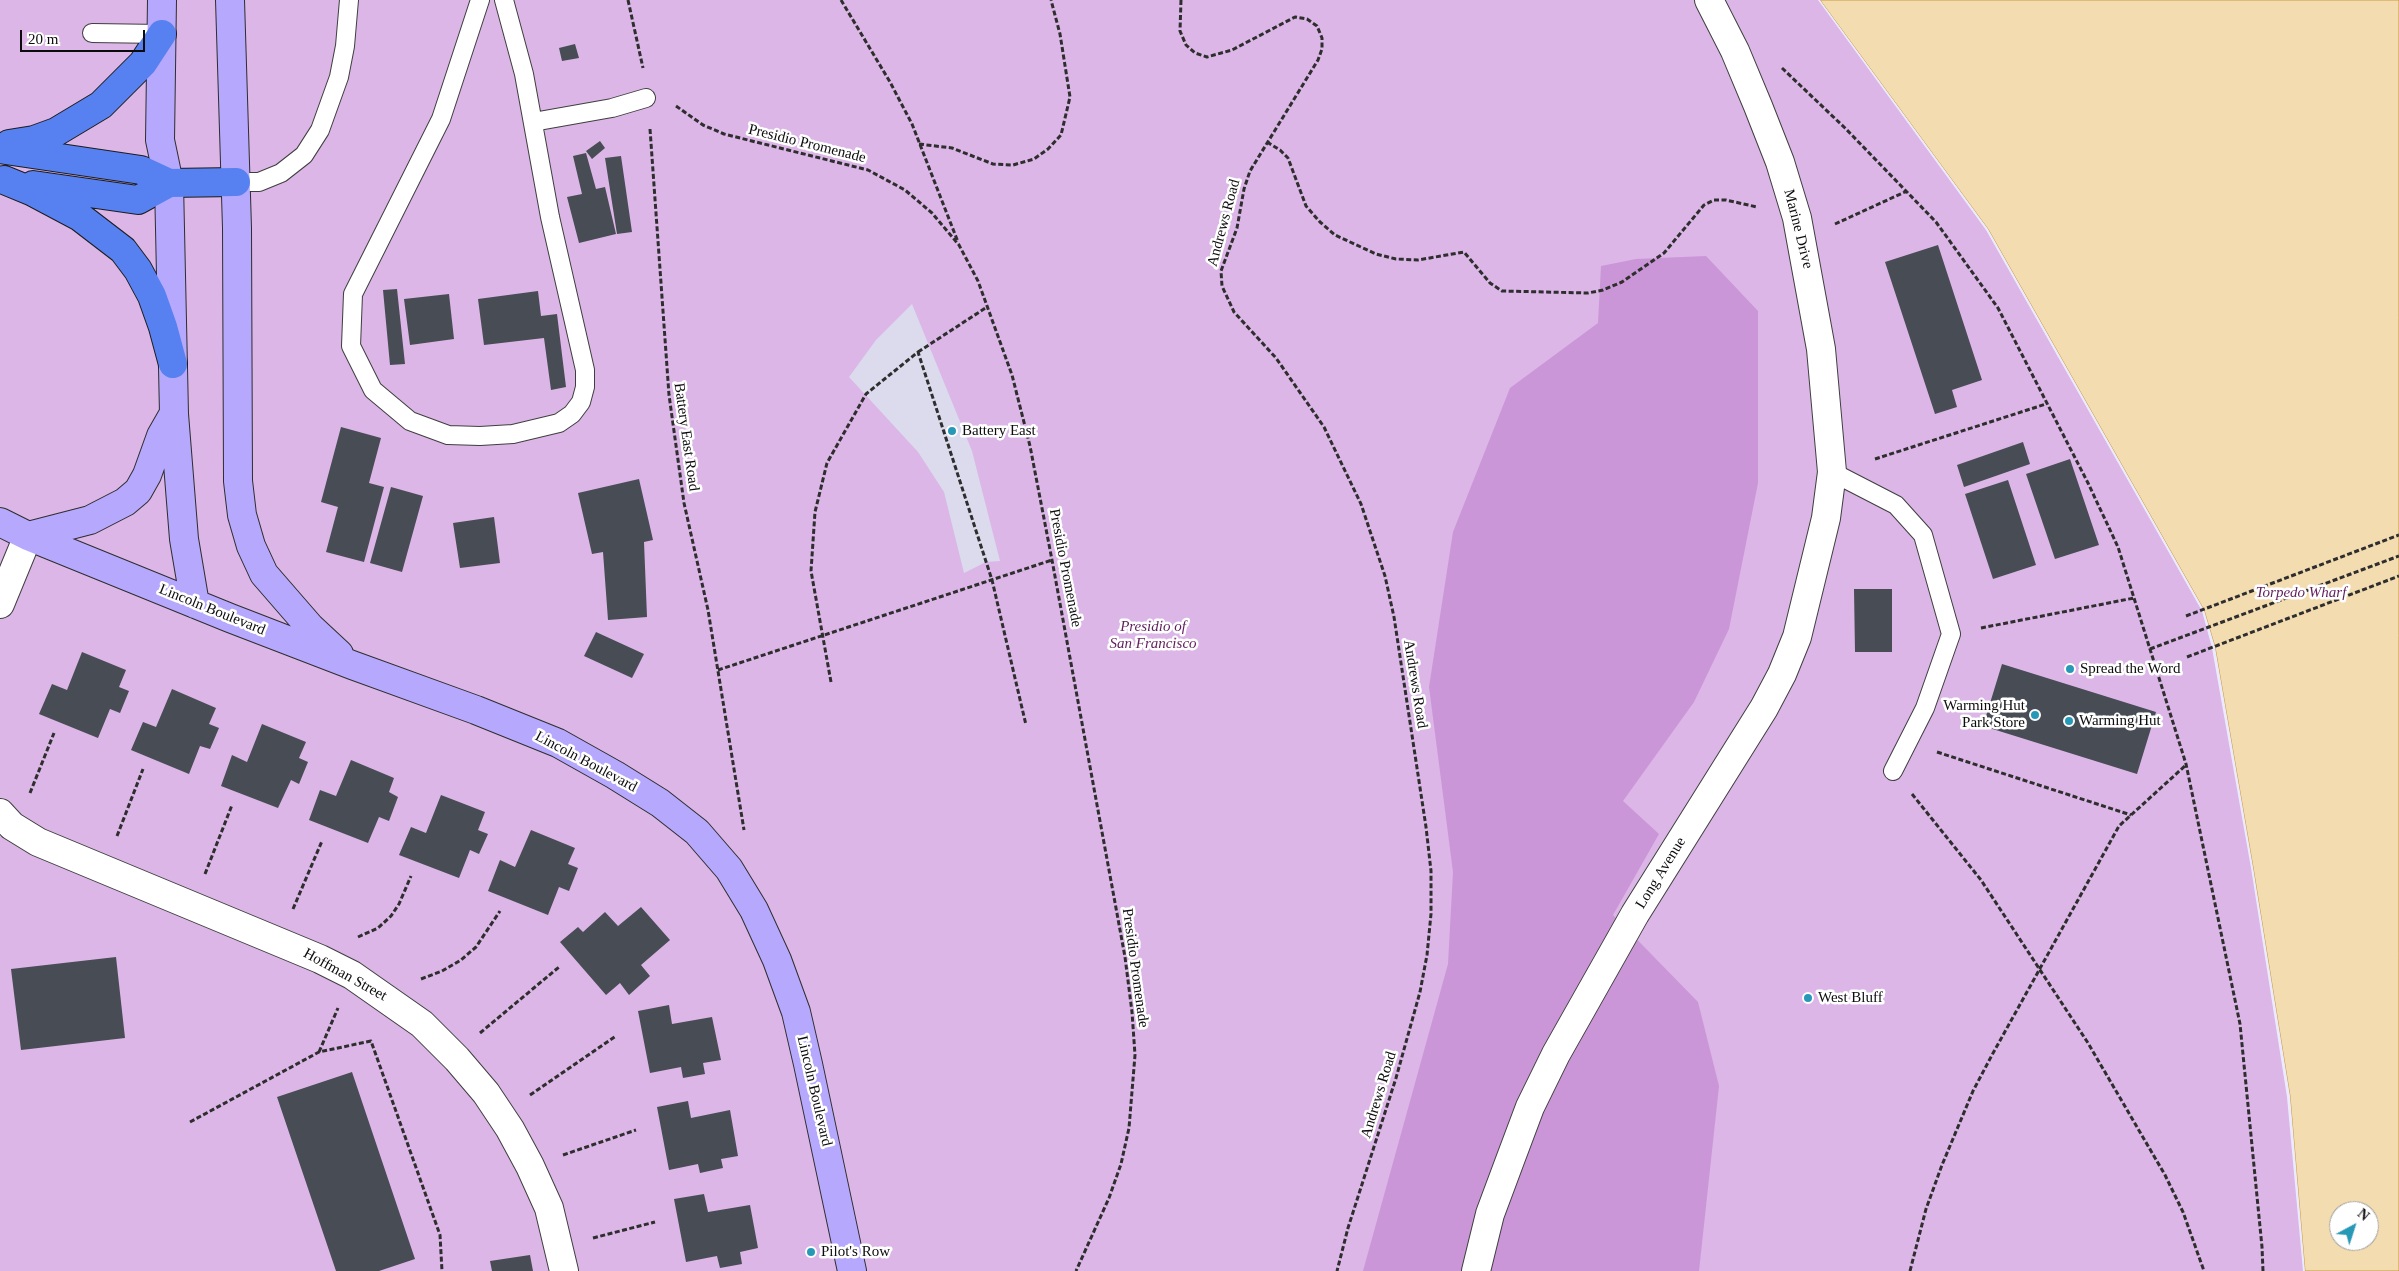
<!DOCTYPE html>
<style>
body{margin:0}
#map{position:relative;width:2399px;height:1271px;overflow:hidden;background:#ecebfe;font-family:Georgia,serif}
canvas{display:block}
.north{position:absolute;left:2329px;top:1201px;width:50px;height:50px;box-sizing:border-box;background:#fff;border:1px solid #9e9e9e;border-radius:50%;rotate:40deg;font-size:14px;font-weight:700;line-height:20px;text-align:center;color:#0c0c0c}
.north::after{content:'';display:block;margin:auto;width:18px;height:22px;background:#2898b7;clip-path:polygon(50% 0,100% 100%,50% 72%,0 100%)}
.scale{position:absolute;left:20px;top:30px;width:125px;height:22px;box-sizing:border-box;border:2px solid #0c0c0c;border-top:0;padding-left:6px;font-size:15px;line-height:18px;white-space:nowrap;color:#0c0c0c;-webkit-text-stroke:4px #fff;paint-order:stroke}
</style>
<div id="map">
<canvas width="2399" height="1271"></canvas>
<div class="north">N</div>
<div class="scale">20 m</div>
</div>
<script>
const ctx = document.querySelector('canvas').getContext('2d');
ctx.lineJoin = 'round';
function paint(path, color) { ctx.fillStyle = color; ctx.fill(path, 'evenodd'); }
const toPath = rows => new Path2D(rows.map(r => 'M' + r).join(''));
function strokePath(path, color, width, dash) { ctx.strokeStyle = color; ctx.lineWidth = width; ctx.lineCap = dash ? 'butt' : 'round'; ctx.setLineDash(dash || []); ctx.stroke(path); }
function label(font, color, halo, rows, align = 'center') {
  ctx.font = font + ' Georgia,serif'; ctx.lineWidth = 5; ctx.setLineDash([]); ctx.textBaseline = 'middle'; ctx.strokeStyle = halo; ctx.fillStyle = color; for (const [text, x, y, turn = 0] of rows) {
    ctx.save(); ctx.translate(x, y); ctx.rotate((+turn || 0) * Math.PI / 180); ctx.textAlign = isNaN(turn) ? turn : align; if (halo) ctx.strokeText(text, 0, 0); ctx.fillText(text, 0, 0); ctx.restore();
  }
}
paint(toPath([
 [0,0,1820,0,1988,229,2399,535,2290,1096,2305,1271,0,1271]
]), '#dbb6e7');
paint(toPath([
 [1706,256,1758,311,1758,483,1729,629,1694,702,1623,801,1659,834,1613,915,1698,1002,1719,1086,1699,1271,1363,1271,1448,964,1453,872,1429,687,1453,532,1510,388,1598,323,1601,266,1636,259]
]), '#cb96d7');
paint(toPath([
 [912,304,972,451,1000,561,986,562,964,573,944,492,918,452,849,377,876,340]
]), '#dbdbed');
const water = toPath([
 [1820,0,2399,0,2399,1271,2305,1271,2290,1096,2253,867,2215,647,2204,610,1988,229,1820,0],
 [2339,1211,2369,1211,2369,1241,2339,1241,2339,1211]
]);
paint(water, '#f4dcb1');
strokePath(water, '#c9993a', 1);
paint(toPath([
 [1818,0,1820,0,1988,229,2204,610,2215,647,2253,867,2290,1096,2305,1271,2303,1271,2287,1097,2251,868,2212,648,2202,611,1986,230]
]), '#ecebfe');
paint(toPath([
 [575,44,579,58,562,61,559,48],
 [600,141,605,148,592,159,586,151],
 [586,153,596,189,605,187,616,234,579,243,567,197,582,194,573,156],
 [621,156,632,232,617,234,605,158],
 [1938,245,1982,380,1952,390,1957,407,1935,414,1885,262],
 [397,289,405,364,390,365,383,290],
 [538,291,541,316,557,314,566,387,551,390,544,338,484,345,478,299],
 [449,294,454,339,410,345,404,299],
 [341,427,381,438,369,483,384,487,364,562,326,552,338,507,321,502],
 [2023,442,2030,464,1964,487,1957,465],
 [2070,459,2099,545,2055,559,2026,474],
 [639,479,653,540,644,542,647,617,608,620,603,552,592,554,578,493],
 [2008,480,2036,565,1993,579,1965,494],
 [391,487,423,496,402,572,370,563],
 [494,517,500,563,460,568,453,523],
 [1854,589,1892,589,1892,652,1855,652],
 [596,632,644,654,632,678,584,656],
 [82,652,126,670,119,687,129,691,120,713,110,709,98,738,39,714,52,684,67,690],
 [2002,664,2156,712,2137,774,1983,726],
 [172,689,216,708,209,724,219,728,210,749,200,746,189,774,131,750,143,722,156,727],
 [262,724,306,742,299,758,308,762,299,784,291,780,278,808,221,786,232,755,247,762],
 [351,760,394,778,389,792,398,797,389,821,379,817,368,843,309,820,320,790,336,796],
 [441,795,485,812,478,830,488,834,479,854,470,850,459,878,399,855,411,827,426,833],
 [531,830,575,848,568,864,578,868,569,891,559,887,548,915,488,891,500,860,515,867],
 [641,907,670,940,641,965,650,976,629,995,620,983,606,995,560,942,578,927,583,932,605,912,618,926],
 [116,957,125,1038,21,1050,11,969],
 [669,1005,672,1024,712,1017,721,1060,703,1063,705,1074,683,1078,681,1067,650,1073,638,1011],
 [352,1072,415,1259,379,1271,336,1271,277,1097],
 [688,1101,691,1118,730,1110,738,1156,721,1159,723,1168,700,1173,698,1164,669,1170,657,1107],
 [704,1194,708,1212,750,1205,758,1248,740,1252,742,1264,720,1268,717,1256,686,1262,674,1199],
 [530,1255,533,1271,492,1271,490,1261]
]), '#484c54');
const lane = toPath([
 [480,0,441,119,353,294,351,346,373,390,410,421,448,435,480,436,513,434,559,423,572,414,581,402,585,387,585,370,550,217,524,74,504,0],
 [92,33,162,34],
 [533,122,612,108,646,98],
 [236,182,259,182,281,173,304,155,320,130,339,77,345,46,349,0],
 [1832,472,1896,505,1923,535,1951,634,1925,708,1893,771]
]);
const street = toPath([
 [0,604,28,536],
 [0,813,12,826,38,842,320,959,352,975,422,1024,457,1059,486,1093,510,1129,530,1166,549,1208,564,1271],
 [1476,1271,1490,1214,1509,1163,1530,1107,1556,1054,1635,914,1764,708,1782,674,1797,637,1826,518,1832,472,1821,349,1797,218,1780,162,1758,106,1735,51,1709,0]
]);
const secondary = toPath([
 [162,0,160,140,169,183,174,414,184,539,195,604],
 [230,0,237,228,238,481,242,515,251,546,264,574,310,627,339,654],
 [0,522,28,536,230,618,352,665,476,710,558,743,615,775,660,803,697,832,729,869,754,910,777,960,796,1012,808,1064,852,1271],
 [28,536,90,520,125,502,138,491,147,475,161,436,173,415]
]);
const highway = toPath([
 [9,144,34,140,56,132,101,105,143,63,162,34],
 [0,149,141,170,169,183,236,182],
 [4,180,31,191,80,217,123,250,138,270,152,296,163,327,173,364],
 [33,185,138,200,169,183]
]);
strokePath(lane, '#3f3f3f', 20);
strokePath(street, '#3f3f3f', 30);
strokePath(secondary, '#2e2e2e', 30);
strokePath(highway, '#1d1d1d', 30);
strokePath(toPath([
 [628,0,643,68],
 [841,0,890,82,912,124,958,242],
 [1181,0,1180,31,1186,45,1195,53,1207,57,1232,50,1295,17,1307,19,1317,26,1322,38,1322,49,1318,60,1250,171,1244,189,1237,228,1221,271,1222,286,1234,312,1276,358,1324,427,1361,504,1385,576,1394,617,1426,827,1431,871,1431,914,1427,955,1420,992,1396,1078,1348,1228,1337,1271],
 [1782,68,1845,128,1936,222,1998,308,2088,483,2118,547,2186,764,2240,1024,2262,1247,2263,1271],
 [676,106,703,125,724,134,868,170,905,190,932,213,959,245,978,281,1012,375,1030,446,1052,560,1125,957,1132,1012,1135,1055,1129,1128,1121,1164,1109,1198,1076,1271],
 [650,129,669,395,684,503,708,610,744,830],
 [1267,142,1280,150,1288,158,1306,206,1320,222,1335,235,1376,254,1396,259,1418,260,1464,252,1490,283,1502,291,1588,293,1603,290,1622,282,1664,253,1704,205,1714,200,1726,200,1757,207],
 [919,144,952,148,993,164,1013,165,1034,159,1048,149,1061,135,1070,97,1060,34,1051,0],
 [1835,224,1907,191],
 [918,352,987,307],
 [1875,459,2046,404],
 [2186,616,2399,535],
 [1981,628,2134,598],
 [2150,649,2399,556],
 [2187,657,2399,576],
 [718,670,1052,560],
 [831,682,811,571,815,512,827,463,866,394,918,352,992,580,1026,725],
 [1937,752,2131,815],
 [30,793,54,733],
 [1912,794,1981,880,2088,1043,2165,1175,2183,1212,2204,1271],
 [117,836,143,769],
 [205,874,232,805],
 [293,909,322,841],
 [358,937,378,928,391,916,399,904,411,876],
 [421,979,442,971,461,960,476,947,500,911],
 [480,1033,559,967],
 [319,1052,338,1008],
 [530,1095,616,1036],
 [190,1122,319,1052,371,1041,440,1235,442,1271],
 [563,1155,636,1130],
 [593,1238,655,1222],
 [1910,1271,1926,1209,1942,1165,1973,1091,1992,1055,2119,826,2186,765]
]), '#2e2e2e', 3, [5, 2.5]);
strokePath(lane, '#fff', 18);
strokePath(street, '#fff', 28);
strokePath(secondary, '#b5a8fd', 28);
strokePath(highway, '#5781f0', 28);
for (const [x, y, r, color] of [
 [952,431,5,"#2898b7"],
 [2070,669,5,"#2898b7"],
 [2035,715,5,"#2898b7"],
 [2069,721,5,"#2898b7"],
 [1808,998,5,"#2898b7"],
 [811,1252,5,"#2898b7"]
]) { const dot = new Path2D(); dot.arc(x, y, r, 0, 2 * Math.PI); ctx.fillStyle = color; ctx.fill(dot); strokePath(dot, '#fff', 2); }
label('15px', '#0c0c0c', '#fff', [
 ["Presidio Promenade",807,144,14],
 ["Andrews Road",1224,223,-75],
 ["Marine Drive",1798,229,76],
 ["Battery East Road",686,437,82],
 ["Presidio Promenade",1065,568,79],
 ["Lincoln Boulevard",212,610,22],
 ["Andrews Road",1415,684,81],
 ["Lincoln Boulevard",586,762,28],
 ["Long Avenue",1661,873,-58],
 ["Presidio Promenade",1135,968,82],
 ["Hoffman Street",345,975,29],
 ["Lincoln Boulevard",814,1091,77],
 ["Andrews Road",1379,1095,-73]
]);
label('15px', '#0c0c0c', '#fff', [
 ["Battery East",962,431],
 ["Spread the Word",2080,669],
 ["Warming Hut",2025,706,"right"],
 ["Park Store",2025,723,"right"],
 ["Warming Hut",2079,721],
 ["West Bluff",1818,998],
 ["Pilot's Row",821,1252]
], 'left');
label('italic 15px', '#611e5d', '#fff', [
 ["Torpedo Wharf",2301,593],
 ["Presidio of",1153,627],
 ["San Francisco",1153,644]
]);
</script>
